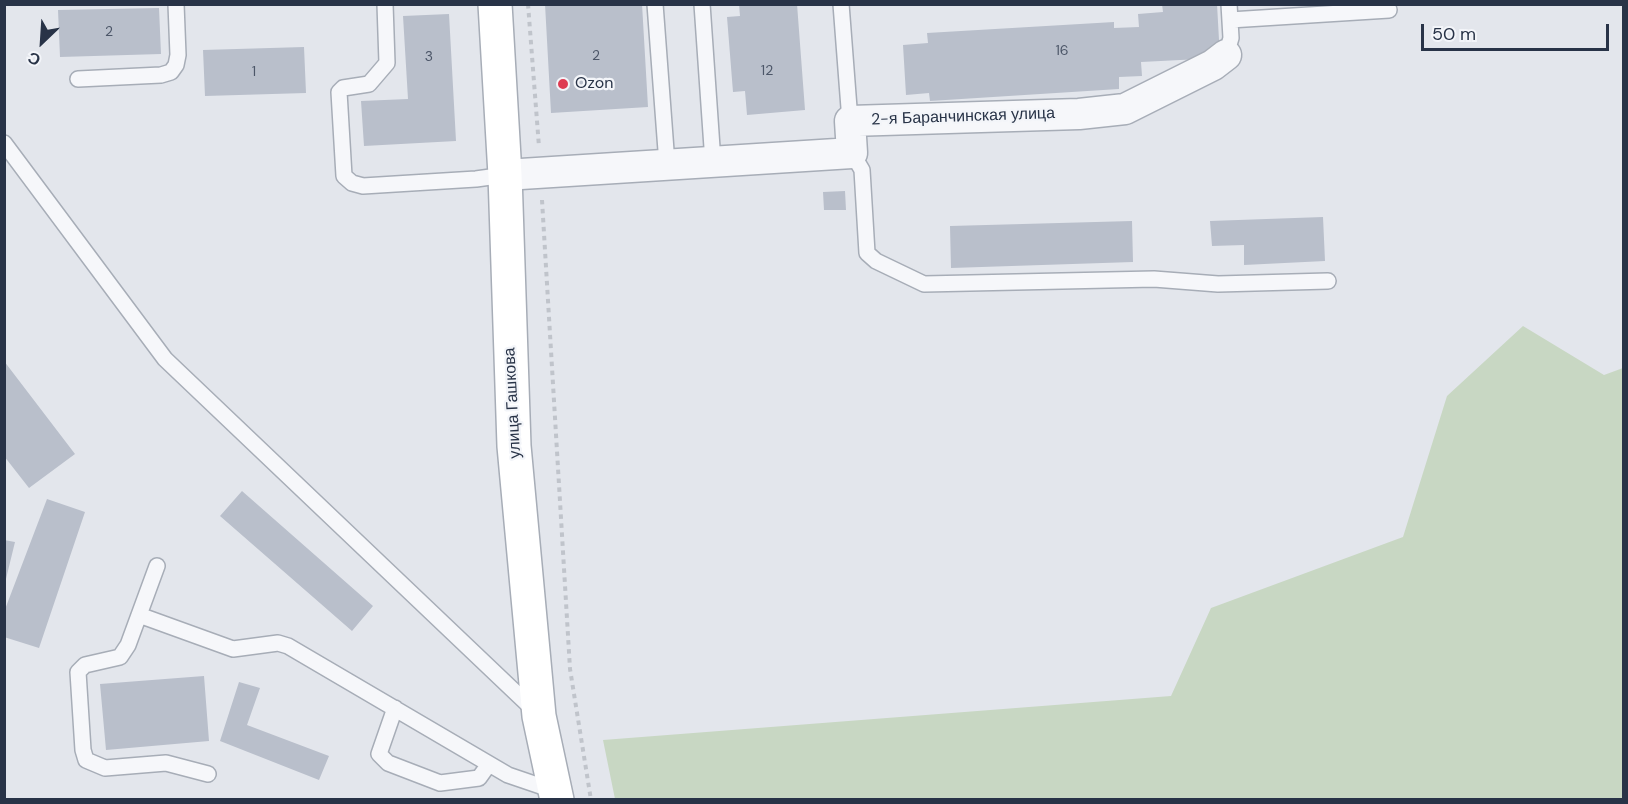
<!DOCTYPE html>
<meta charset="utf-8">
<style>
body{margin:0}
#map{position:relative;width:1628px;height:804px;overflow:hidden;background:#e3e6ec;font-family:"DM Sans",sans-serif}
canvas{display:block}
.frame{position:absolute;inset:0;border:6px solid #283347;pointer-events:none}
.north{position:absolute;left:12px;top:12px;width:60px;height:60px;-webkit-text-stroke:4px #f3f5f9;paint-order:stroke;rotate:205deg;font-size:16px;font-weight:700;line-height:24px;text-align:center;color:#283347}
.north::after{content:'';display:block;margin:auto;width:21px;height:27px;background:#283347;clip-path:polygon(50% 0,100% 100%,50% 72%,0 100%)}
.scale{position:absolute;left:1421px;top:24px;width:188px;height:27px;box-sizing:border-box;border:3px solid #283347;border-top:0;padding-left:8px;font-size:18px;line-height:21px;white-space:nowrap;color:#283347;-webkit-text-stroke:4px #f3f5f9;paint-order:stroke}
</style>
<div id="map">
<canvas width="1628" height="804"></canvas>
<div class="frame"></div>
<div class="north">С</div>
<div class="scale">50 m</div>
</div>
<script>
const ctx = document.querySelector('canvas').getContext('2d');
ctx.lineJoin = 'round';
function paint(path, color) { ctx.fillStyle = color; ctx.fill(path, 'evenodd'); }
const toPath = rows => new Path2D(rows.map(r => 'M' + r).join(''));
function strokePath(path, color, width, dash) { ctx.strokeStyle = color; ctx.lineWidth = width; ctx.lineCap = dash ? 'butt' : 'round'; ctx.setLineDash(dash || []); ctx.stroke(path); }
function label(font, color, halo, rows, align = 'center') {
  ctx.font = font + ' "DM Sans",sans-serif'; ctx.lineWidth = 4.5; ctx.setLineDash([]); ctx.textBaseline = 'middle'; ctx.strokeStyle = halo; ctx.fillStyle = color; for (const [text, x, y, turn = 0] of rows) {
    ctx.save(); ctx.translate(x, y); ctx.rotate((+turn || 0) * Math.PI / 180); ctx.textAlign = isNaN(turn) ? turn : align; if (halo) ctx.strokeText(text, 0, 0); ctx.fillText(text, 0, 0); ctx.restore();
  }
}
paint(toPath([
 [1523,326,1604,375,1623,368,1623,799,615,799,603,740,1171,696,1211,608,1403,537,1447,396]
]), '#c8d7c3');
paint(toPath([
 [545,4,642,4,648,107,551,113],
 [739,4,797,4,805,110,747,115,745,91,733,92,727,17,740,16],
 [1162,4,1217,4,1220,58,1141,62,1142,76,1119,77,1119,89,930,101,929,93,906,95,903,45,928,43,927,33,1114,22,1114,28,1139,27,1138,14,1163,12],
 [159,8,161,54,60,57,58,10],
 [449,14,456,141,364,146,361,101,408,99,403,16],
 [304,47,306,93,205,96,203,50],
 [845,191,846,210,824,210,823,192],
 [1323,217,1325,261,1244,265,1244,245,1212,246,1210,221],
 [1132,221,1133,262,951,268,950,226],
 [4,361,75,454,29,488,4,456],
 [242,491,373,606,352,631,220,516],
 [47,499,85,512,39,648,4,637,4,612],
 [4,540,15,542,5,583,4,583],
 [204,676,209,741,106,750,100,684],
 [239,682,260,688,247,725,329,756,319,780,220,741]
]), '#b9bfcb');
const lane = toPath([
 [385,4,387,63,369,84,343,88,339,92,344,176,352,183,363,186,476,179,505,175],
 [655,4,667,164],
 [702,4,713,162],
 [841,4,850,121],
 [1230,20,1389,10],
 [1226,55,1231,38,1229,4],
 [78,79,161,75,171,72,176,65,178,55,176,4],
 [4,143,165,359,535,711],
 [852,153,862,170,867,253,876,261,924,284,1154,279,1218,284,1328,281],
 [157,566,139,615,233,649,278,643,288,646,508,775,555,791],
 [139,615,128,645,120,657,85,665,78,672,83,750,86,760,105,768,166,763,208,774],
 [395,708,379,754,388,763,440,783,479,778,489,764]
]);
const street = toPath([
 [505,175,852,153,850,121,1079,114,1125,109,1213,65,1226,55]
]);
const secondary = toPath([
 [495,4,505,175,514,446,539,716,557,800]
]);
strokePath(lane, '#a7adb7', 18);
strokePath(street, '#a7adb7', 33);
strokePath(secondary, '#a7adb7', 36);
strokePath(toPath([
 [528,4,539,147],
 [542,200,570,669,591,800]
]), '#c0c4cb', 4, [4.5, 4.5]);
strokePath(lane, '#f6f7fa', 15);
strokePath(street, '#f6f7fa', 30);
strokePath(secondary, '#fff', 33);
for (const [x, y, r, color] of [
 [563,84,6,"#de3b52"]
]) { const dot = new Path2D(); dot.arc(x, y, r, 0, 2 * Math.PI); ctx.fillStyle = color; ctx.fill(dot); strokePath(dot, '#f3f5f9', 2); }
label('14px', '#4c5668', null, [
 ["2",109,32],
 ["16",1062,51],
 ["2",596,56],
 ["3",429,57],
 ["12",767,71],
 ["1",254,72]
]);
label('16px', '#283347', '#f3f5f9', [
 ["Ozon",575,84]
], 'left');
label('16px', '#283347', '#f3f5f9', [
 ["2-я Баранчинская улица",963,117,-2],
 ["улица Гашкова",513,403,-93]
]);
</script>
